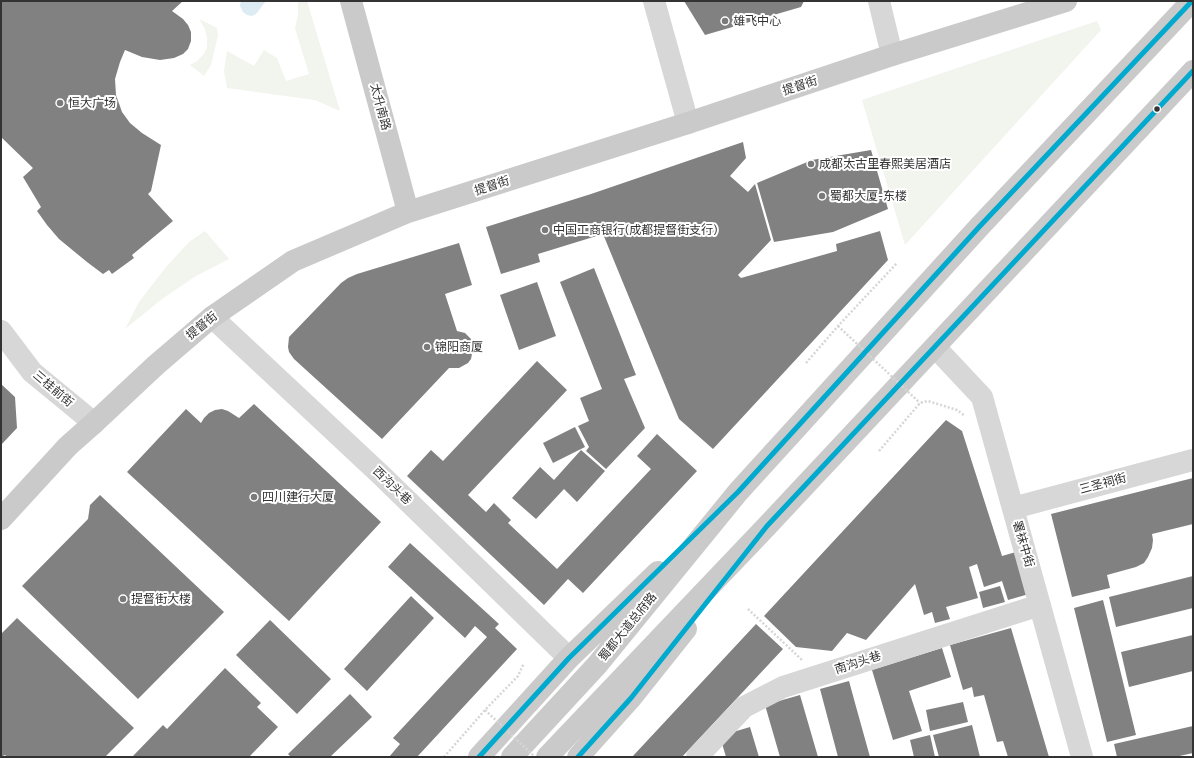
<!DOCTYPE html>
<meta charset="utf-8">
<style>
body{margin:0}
#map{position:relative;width:1194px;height:758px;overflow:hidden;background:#fff;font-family:Figtree,sans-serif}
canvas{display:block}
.frame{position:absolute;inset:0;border:2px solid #333;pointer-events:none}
</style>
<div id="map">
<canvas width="1194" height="758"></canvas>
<div class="frame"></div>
</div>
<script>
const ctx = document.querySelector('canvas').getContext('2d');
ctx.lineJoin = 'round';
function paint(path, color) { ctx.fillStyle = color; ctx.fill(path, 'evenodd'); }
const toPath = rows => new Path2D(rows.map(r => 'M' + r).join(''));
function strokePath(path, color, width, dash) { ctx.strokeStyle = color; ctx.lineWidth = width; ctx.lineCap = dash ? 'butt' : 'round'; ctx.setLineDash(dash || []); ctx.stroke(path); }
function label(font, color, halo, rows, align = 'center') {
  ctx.font = font + ' Figtree,"Noto Sans SC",sans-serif'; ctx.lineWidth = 4; ctx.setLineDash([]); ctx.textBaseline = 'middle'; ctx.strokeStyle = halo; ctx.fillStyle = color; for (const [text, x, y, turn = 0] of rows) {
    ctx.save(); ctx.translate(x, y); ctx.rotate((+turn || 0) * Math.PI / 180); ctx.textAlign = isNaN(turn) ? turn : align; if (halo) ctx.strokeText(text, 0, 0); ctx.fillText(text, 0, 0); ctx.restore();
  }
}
paint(toPath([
 [298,1,307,1,340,111,315,100,227,88,224,71,227,51,254,66,264,50,277,58,286,81,309,74,295,28,298,15],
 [199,19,217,28,218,35,211,65,204,76,190,65,197,61,203,55,207,48,207,38,205,29],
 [1097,21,1101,30,905,245,862,100],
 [205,231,229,259,196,276,162,299,125,329,139,302,166,267,189,242]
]), '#f1f5ed');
paint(toPath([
 [241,1,266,1,256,14,252,16,247,15,243,12,240,6]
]), '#ddebf3');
paint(toPath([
 [1,1,183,1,172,11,183,19,188,25,191,32,191,41,188,49,183,54,174,58,160,60,142,57,125,50,120,62,115,79,116,95,122,112,130,123,142,133,161,145,151,191,148,194,173,221,132,255,134,258,112,274,109,270,103,274,87,262,59,239,47,225,37,211,41,207,23,177,33,168,1,137],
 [684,1,804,1,801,7,705,35],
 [743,142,746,158,730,176,748,192,755,184,771,240,738,275,741,278,837,251,836,244,880,231,888,260,713,449,679,419,603,234,538,254,540,262,501,274,486,227,591,194],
 [871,150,888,209,833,232,774,242,757,183,812,160],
 [459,243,472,285,445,294,457,331,465,333,471,339,473,349,471,359,468,363,459,368,449,368,382,439,294,359,289,352,288,347,289,337,341,283,348,278,357,274],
 [594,268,636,375,624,379,645,428,606,469,586,451,589,447,578,426,589,421,580,398,602,389,560,282],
 [537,282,556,336,519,350,500,295],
 [537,361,567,390,468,495,486,512,494,503,511,520,508,523,557,569,651,469,637,456,657,434,697,471,583,593,568,579,544,605,407,476,431,450,443,461],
 [1,384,15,397,17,428,1,445],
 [254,404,381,522,289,621,127,472,186,409,201,423,204,418,209,413,215,410,222,409,228,411,239,418],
 [946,420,962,431,1002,556,1016,552,1029,594,1008,600,1002,581,984,587,977,564,969,567,978,598,946,607,950,619,935,623,932,612,924,615,915,584,866,640,847,633,832,651,796,647,764,616],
 [575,427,585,447,553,463,543,443],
 [581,450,605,471,577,502,564,489,536,519,512,498,540,467,554,480],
 [1193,478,1193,524,1152,534,1153,540,1152,548,1148,557,1144,563,1136,567,1107,575,1110,588,1072,597,1051,514],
 [100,495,224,612,138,699,22,586,88,519,90,505],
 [410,543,499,624,495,628,517,649,417,757,389,757,400,744,393,738,487,637,475,626,465,638,388,567],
 [1193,576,1193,608,1116,627,1109,597],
 [1000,586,1005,602,983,608,979,592],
 [411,596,434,618,367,691,344,669],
 [1103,600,1136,735,1107,742,1074,608],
 [17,618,134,728,105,757,7,757,5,755,1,757,1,634],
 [270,620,331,679,297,714,236,655],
 [756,624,783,649,682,757,632,757],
 [1011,628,1049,757,1008,757,1003,741,997,742,984,695,974,697,972,687,963,690,950,645],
 [1193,635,1193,671,1129,687,1121,652],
 [942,648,951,677,909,691,922,731,893,740,872,670],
 [225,668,261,703,257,707,278,727,249,757,132,757,163,725,167,729],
 [849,681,855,703,870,757,838,757,820,689],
 [350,694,372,717,330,757,291,757,288,754],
 [800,695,818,757,780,757,765,705],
 [963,702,968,722,930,731,926,710],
 [972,725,980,757,939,757,933,735],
 [1193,726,1193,753,1175,757,1117,757,1114,744],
 [750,727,759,757,726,757,721,740,723,735],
 [930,735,935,757,914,757,910,740]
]), '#818181');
strokePath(toPath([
 [806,363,838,326,897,263],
 [879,451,920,403,928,401,957,410,965,416],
 [748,609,802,660],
 [444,757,485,710,518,676,524,663]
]), '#d6d6d6', 2.5, [2, 2]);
strokePath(toPath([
 [654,1,688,123],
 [879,1,892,55],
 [212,317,381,475,569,658],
 [1,331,32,372,94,423],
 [935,347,982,397,1082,757],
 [1013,508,1193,460],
 [697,757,744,707,783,687,1040,605]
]), '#d7d7d7', 22);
strokePath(toPath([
 [351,1,408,212],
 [1,519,68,446,94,423,156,365,212,317,293,261,408,212,688,123,892,55,1066,1],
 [479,757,569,658,658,572],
 [512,757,597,665,738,492,980,226,1192,1],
 [547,757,767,526,1193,71],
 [578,757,631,698,686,629]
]), '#cacaca', 22);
strokePath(toPath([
 [838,326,920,403],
 [485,710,535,757]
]), '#d6d6d6', 2.5, [2, 2]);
strokePath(toPath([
 [479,757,569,658,738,492,980,226,1192,1],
 [578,757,631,698,767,526,1193,71]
]), '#00a9ce', 5);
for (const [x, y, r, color] of [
 [725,21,4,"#7a7a7a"],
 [60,103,4,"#7a7a7a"],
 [1157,109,3.5,"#333"],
 [811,164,4,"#7a7a7a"],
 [822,196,4,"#7a7a7a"],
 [545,230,4,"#7a7a7a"],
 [427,347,4,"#7a7a7a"],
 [254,497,4,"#7a7a7a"],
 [123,599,4,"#7a7a7a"]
]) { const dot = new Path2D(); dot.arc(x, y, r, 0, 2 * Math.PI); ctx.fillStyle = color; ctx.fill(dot); strokePath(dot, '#fff', 1.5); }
label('12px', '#333', '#fff', [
 ["雄飞中心",733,21],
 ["恒大广场",68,103],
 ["成都太古里春熙美居酒店",819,164],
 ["蜀都大厦-东楼",830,196],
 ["中国工商银行(成都提督街支行)",553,230],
 ["锦阳商厦",435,347],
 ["四川建行大厦",262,497],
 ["提督街大楼",131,599]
], 'left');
label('12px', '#333', '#fff', [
 ["提督街",800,86,-18],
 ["太升南路",380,107,75],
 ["提督街",492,186,-18],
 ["提督街",202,326,-39],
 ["三桂前街",53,389,40],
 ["三圣祠街",1103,484,-15],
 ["西沟头巷",392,486,44],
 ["署袜中街",1023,544,74],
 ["蜀都大道总府路",628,627,-51],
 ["南沟头巷",858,663,-18]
]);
</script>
